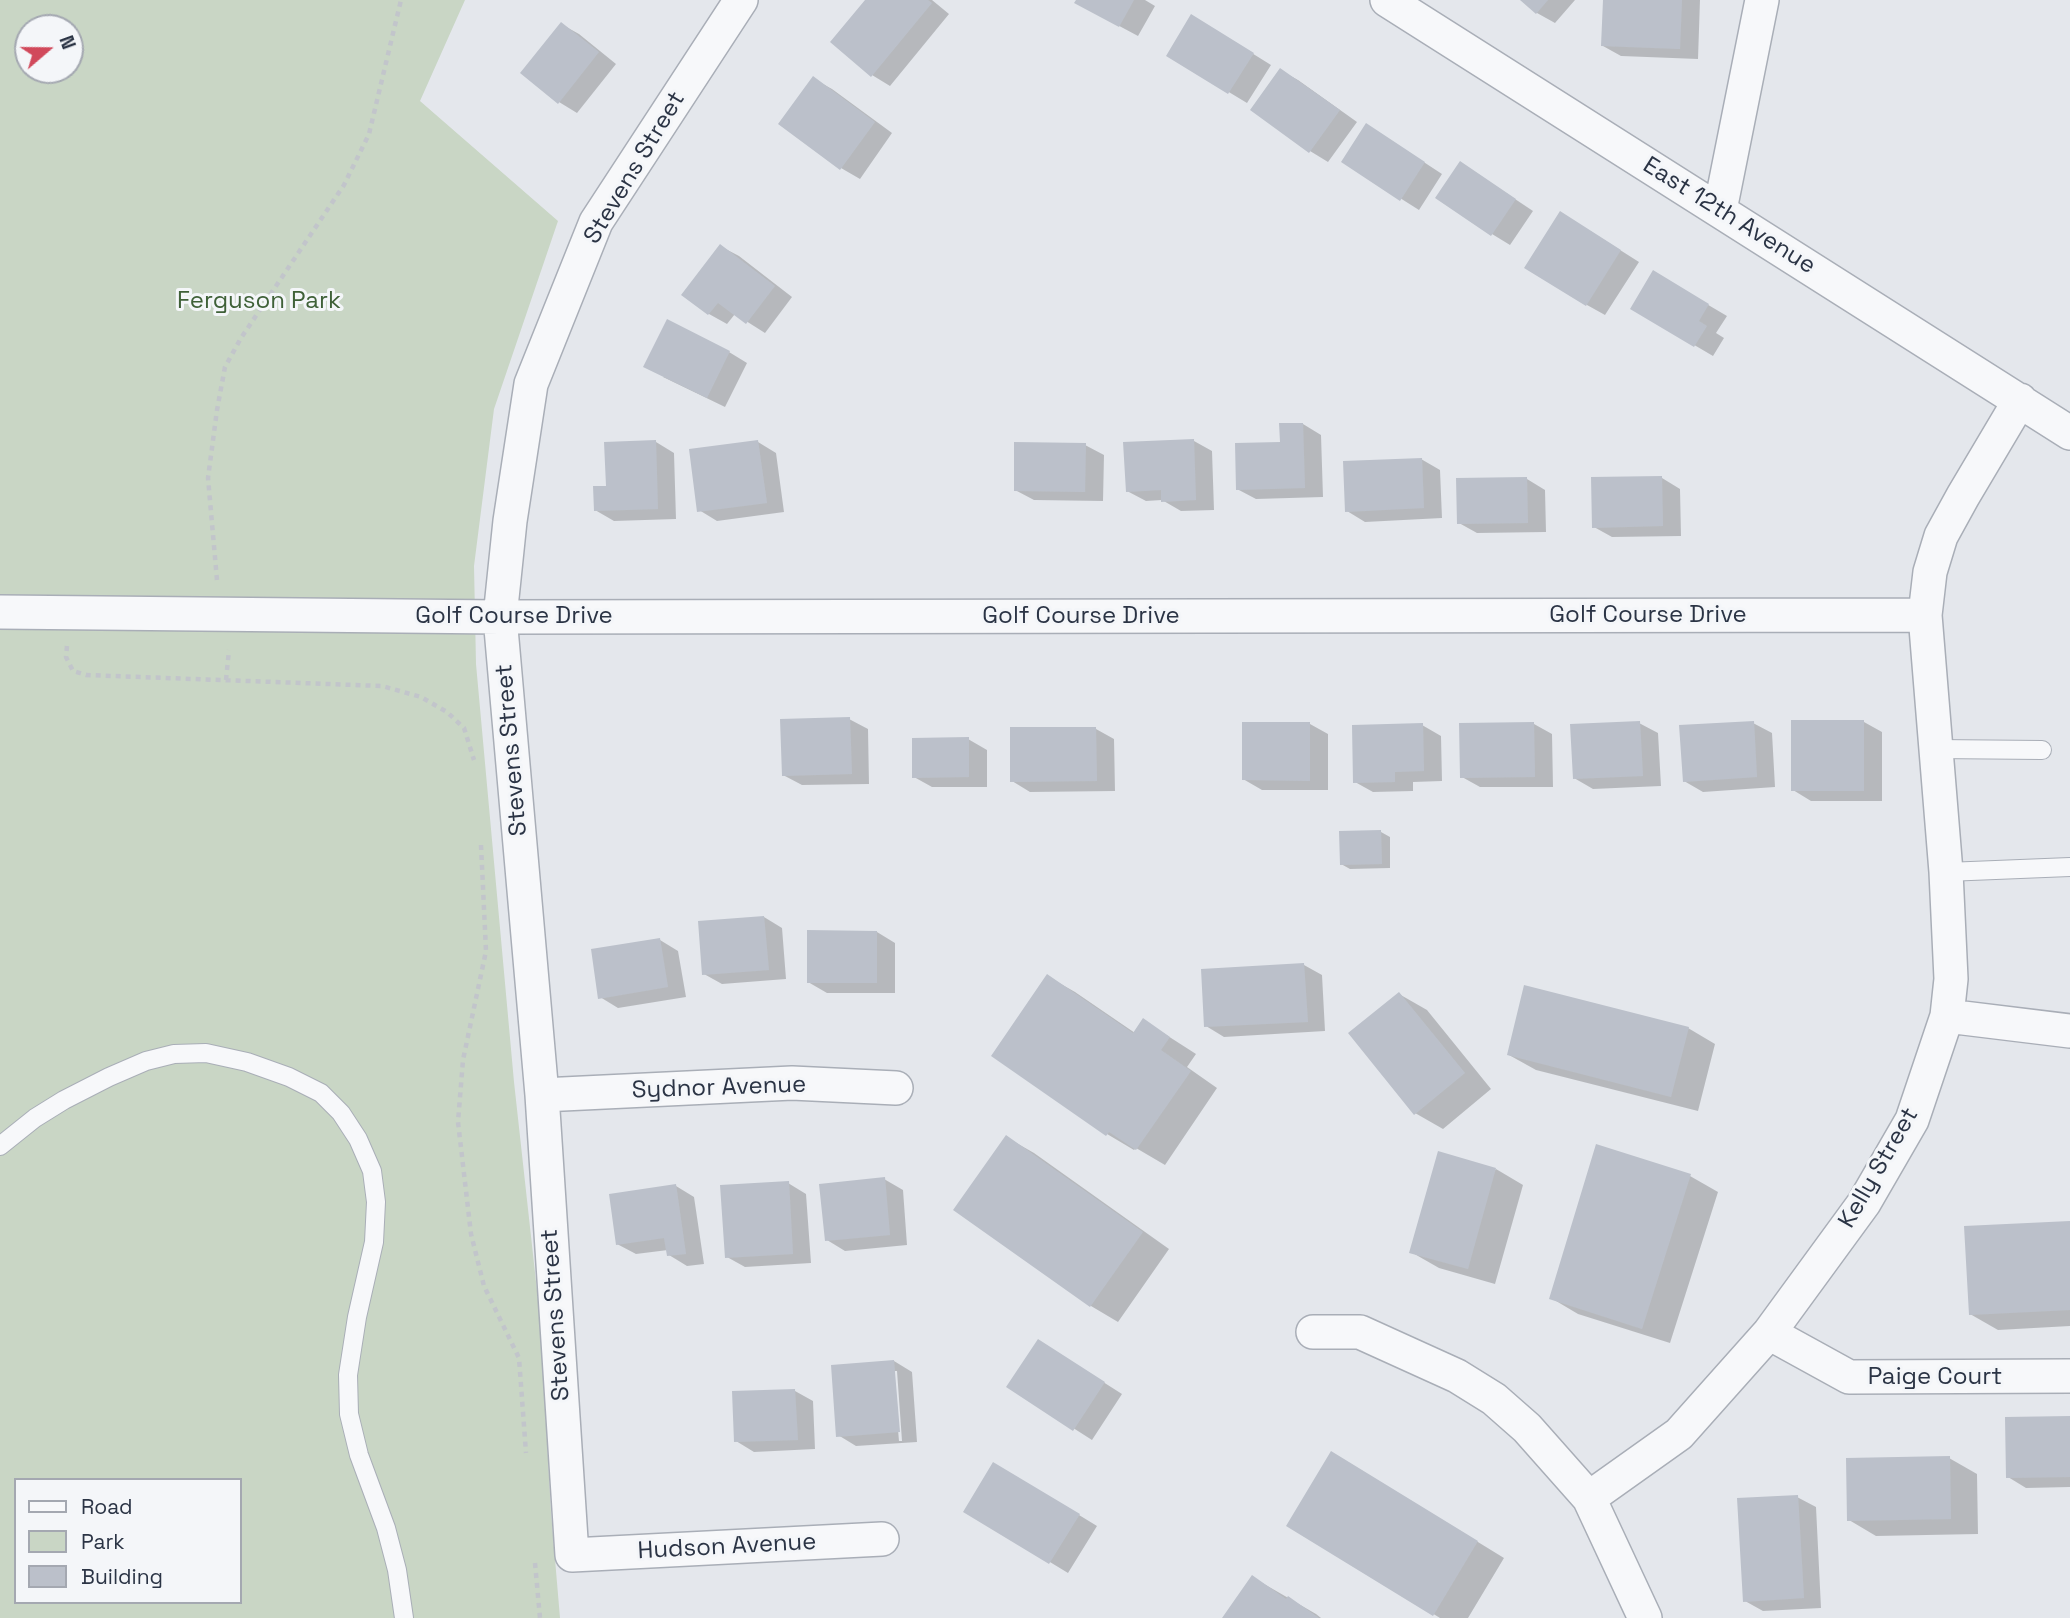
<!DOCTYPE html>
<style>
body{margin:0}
#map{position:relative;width:2070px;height:1618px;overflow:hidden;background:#e4e7ec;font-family:"Space Grotesk",sans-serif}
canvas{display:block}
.legend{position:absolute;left:14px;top:1478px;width:228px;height:126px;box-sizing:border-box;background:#f4f6f9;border:2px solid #a4a8b1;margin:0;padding:9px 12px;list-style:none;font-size:21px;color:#2b3445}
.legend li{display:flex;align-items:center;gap:14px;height:35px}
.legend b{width:35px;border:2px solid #a4a8b1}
.north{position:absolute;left:14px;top:14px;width:70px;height:70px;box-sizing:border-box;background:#f4f6f9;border:2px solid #a4a8b1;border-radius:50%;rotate:70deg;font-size:19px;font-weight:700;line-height:28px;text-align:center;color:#2b3445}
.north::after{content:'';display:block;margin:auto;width:24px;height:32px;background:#d1495b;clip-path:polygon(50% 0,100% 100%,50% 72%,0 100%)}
</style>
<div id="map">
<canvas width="2070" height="1618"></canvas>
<ul class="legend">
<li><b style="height:9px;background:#f7f8fa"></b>Road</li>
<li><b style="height:19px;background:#c9d6c5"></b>Park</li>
<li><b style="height:19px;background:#bbc0ca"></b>Building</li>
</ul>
<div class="north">N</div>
</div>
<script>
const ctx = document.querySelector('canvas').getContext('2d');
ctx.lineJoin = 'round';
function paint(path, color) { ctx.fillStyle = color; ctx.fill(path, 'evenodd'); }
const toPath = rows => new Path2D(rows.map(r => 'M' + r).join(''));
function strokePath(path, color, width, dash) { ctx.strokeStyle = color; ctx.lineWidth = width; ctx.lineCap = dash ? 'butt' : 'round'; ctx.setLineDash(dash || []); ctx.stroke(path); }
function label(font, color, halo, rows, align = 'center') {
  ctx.font = font + ' "Space Grotesk",sans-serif'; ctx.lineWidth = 6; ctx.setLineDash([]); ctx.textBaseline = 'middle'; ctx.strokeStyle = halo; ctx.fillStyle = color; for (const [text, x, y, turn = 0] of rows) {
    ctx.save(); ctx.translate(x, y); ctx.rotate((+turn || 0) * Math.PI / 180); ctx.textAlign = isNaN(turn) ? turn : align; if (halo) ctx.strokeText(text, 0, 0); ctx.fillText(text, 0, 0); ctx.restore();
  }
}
paint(toPath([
 [0,0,465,0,420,101,558,221,494,409,474,566,476,664,514,1082,540,1318,551,1512,560,1618,0,1618],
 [28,28,70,28,70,70,28,70],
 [16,1480,240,1480,240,1602,16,1602]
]), '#c9d6c5');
paint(toPath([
 [867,0,932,0,949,14,890,86,872,75],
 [1078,0,1145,0,1155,6,1138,36,1095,13],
 [1522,0,1575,0,1555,23,1537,13],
 [1605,0,1700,0,1698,59,1621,56,1603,46],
 [561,24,579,34,616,64,577,113,559,102],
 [1210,27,1271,65,1247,103,1169,56],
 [1280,70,1298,80,1357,122,1328,162,1310,151,1252,110],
 [814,79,832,89,892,133,860,179,841,168,781,124],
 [1384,136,1442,174,1419,210,1343,162],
 [1461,163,1533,211,1510,245,1492,234],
 [1579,224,1639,262,1605,315,1587,305],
 [720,246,739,256,792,297,765,333,735,314,727,324,709,314,683,295],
 [1654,273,1727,316,1716,333,1724,338,1713,356,1633,309],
 [729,352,747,363,725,407,663,377],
 [1303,424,1321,435,1323,497,1256,499,1237,489],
 [1194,441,1212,451,1214,510,1181,511,1162,500,1146,501,1127,491],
 [656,442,674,453,676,519,614,521,595,510],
 [758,442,776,453,784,512,717,521,699,510],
 [1085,445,1104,455,1103,501,1034,500,1015,490],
 [1421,459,1440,470,1442,518,1365,522,1347,511],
 [1662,478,1680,489,1681,536,1612,537,1594,527],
 [1527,479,1545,490,1546,532,1477,533,1459,523],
 [849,719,868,729,869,784,802,785,783,775],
 [1864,722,1882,732,1882,801,1811,801,1793,790],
 [1639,723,1658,733,1661,786,1593,789,1574,778],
 [1753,723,1772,733,1775,787,1703,792,1684,781],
 [1310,724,1328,734,1328,790,1262,790,1243,779],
 [1534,724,1552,734,1553,787,1480,787,1462,777,1461,725],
 [1422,725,1441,736,1442,781,1413,782,1413,791,1373,792,1355,782],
 [1096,729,1114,739,1115,791,1030,792,1012,781],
 [968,739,987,750,987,787,932,787,914,777],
 [1381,832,1390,837,1390,868,1350,869,1341,864],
 [764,917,782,928,786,979,722,984,704,974],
 [877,932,895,943,895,993,827,993,808,982],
 [660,940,678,951,686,997,618,1008,600,997],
 [1304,965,1322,975,1325,1031,1224,1037,1206,1026],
 [1047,976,1075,992,1135,1033,1143,1020,1196,1054,1187,1067,1217,1088,1165,1165,1136,1148,1134,1150,1107,1134],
 [1399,994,1427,1010,1491,1089,1443,1129,1415,1113],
 [1688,1028,1715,1044,1698,1111,1536,1070,1509,1055],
 [1006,1137,1034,1153,1169,1249,1118,1322,1091,1306],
 [1598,1146,1690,1176,1718,1192,1670,1343,1578,1314,1551,1298],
 [1496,1169,1523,1185,1495,1284,1439,1268,1411,1252],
 [884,1179,903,1190,907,1245,845,1251,827,1240],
 [788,1183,806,1194,811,1263,745,1267,727,1257],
 [676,1186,694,1197,704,1264,687,1266,669,1255,668,1250,636,1254,617,1244],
 [2070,1223,2070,1326,1998,1330,1970,1314],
 [1056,1352,1122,1394,1092,1440,1009,1387],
 [894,1361,912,1372,917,1442,856,1446,838,1435],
 [893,1371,897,1371,902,1441,899,1441],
 [795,1391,813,1401,815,1449,754,1452,736,1441],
 [2070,1418,2070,1487,2026,1488,2008,1477],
 [1949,1458,1977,1474,1978,1534,1876,1536,1849,1520],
 [1359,1469,1504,1558,1468,1618,1440,1618,1289,1525],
 [1012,1474,1097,1526,1068,1573,966,1511],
 [1797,1497,1816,1507,1821,1608,1763,1611,1745,1601],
 [1252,1577,1316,1614,1321,1618,1224,1618]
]), '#0003');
paint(toPath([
 [865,0,928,0,932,3,871,77,830,42],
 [1076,0,1134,0,1119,27,1074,3],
 [1520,0,1548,0,1536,14],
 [1603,0,1682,0,1680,49,1601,46],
 [1191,14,1254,53,1228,94,1166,56],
 [561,22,599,52,558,104,520,73],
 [1280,68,1340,110,1309,153,1250,110],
 [813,76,875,122,840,170,778,124],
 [1366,123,1425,162,1400,201,1341,162],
 [1460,161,1516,199,1491,236,1435,198],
 [1560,211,1621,250,1586,306,1524,268],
 [720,244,775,286,746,324,718,303,708,315,681,295],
 [1653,270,1709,304,1699,321,1707,326,1694,347,1630,309],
 [667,319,730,351,707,398,643,367],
 [1279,423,1303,423,1305,488,1236,490,1235,443,1280,442],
 [1194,439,1196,500,1161,502,1161,490,1126,492,1123,442],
 [656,440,658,509,594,511,593,486,606,486,604,442],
 [758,440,767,503,697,512,689,449],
 [1014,442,1086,443,1085,492,1014,491],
 [1422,458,1424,508,1345,512,1343,461],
 [1662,476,1663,526,1592,528,1591,477],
 [1527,477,1528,523,1457,524,1456,478],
 [850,717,852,774,782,776,780,719],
 [1791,720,1864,720,1864,791,1791,791],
 [1640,721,1643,776,1573,779,1570,724],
 [1754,721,1757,777,1683,782,1679,725],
 [1242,722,1310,722,1310,781,1242,780],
 [1534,722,1535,777,1460,778,1459,723],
 [1423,723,1424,771,1395,772,1395,782,1353,783,1352,725],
 [1010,727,1096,727,1097,781,1010,782],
 [969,737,969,777,912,778,912,738],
 [1381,830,1382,864,1340,865,1339,831],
 [764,916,769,970,702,975,698,921],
 [807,930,877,931,877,983,807,983],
 [660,938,668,987,598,999,591,949],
 [1304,963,1308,1022,1204,1027,1201,969],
 [1047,974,1133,1033,1143,1018,1170,1037,1161,1050,1191,1071,1136,1150,1109,1132,1106,1136,991,1056],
 [1524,985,1689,1027,1671,1097,1507,1055],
 [1399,992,1465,1073,1414,1115,1348,1033],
 [1006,1135,1143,1232,1090,1307,953,1210],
 [1596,1144,1691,1174,1642,1329,1549,1299],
 [1438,1151,1496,1168,1468,1269,1409,1253],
 [885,1177,890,1235,825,1241,819,1184],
 [789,1181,793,1254,725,1258,720,1185],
 [676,1184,686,1254,667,1256,664,1238,616,1245,609,1194],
 [2070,1221,2070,1310,1969,1315,1964,1226],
 [1038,1339,1105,1382,1073,1431,1006,1387],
 [894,1360,900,1432,836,1437,831,1365],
 [795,1389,798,1440,734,1442,732,1391],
 [2070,1416,2070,1477,2006,1478,2005,1417],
 [1331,1451,1478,1541,1433,1616,1286,1526],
 [1950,1456,1951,1519,1847,1521,1846,1458],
 [993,1462,1080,1514,1049,1564,963,1512],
 [1798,1495,1804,1598,1743,1602,1737,1498],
 [1252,1575,1286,1599,1288,1596,1319,1618,1222,1618]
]), '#bbc0ca');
const service = toPath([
 [1936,749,2042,750],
 [1946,872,2070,867],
 [0,1146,35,1118,64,1100,109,1077,146,1061,174,1054,206,1053,247,1062,289,1077,321,1093,341,1113,358,1139,372,1171,376,1202,374,1242,357,1317,348,1375,349,1414,359,1455,386,1528,397,1570,404,1618]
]);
const minor = toPath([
 [741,0,596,222,531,384,510,521,500,617,542,1095,572,1555,882,1539],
 [1387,0,2070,433],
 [1720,210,1762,0],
 [0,612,500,617,1925,615],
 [1947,1016,2070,1031],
 [542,1095,792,1083,896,1088],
 [1313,1332,1360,1332,1457,1376,1494,1399,1527,1428,1589,1498,1645,1618],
 [1769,1333,1849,1377,2070,1376],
 [1589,1498,1679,1434,1769,1333,1864,1203,1912,1120,1947,1016,1951,979,1946,872,1925,615,1930,572,1941,536,1963,496,2020,400]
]);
strokePath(service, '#a9aeb7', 20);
strokePath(minor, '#a9aeb7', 36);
strokePath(toPath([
 [217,580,208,478,217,410,225,367,241,338,344,185,369,134,401,0],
 [67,646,66,657,73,671,86,675,382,686,421,697,447,712,464,728,474,760],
 [226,680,229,650],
 [481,845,486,951,463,1060,458,1122,471,1234,484,1286,519,1358,526,1453],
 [535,1563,540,1618]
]), '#c2c5cb', 4.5, [5, 5]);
strokePath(service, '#f7f8fa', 18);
strokePath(minor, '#f7f8fa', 33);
label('24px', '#2b3445', '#f4f6f9', [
 ["Stevens Street",635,168,-59],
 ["East 12th Avenue",1729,216,32],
 ["Golf Course Drive",1648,615],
 ["Golf Course Drive",514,616],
 ["Golf Course Drive",1081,616],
 ["Stevens Street",512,750,-95],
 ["Sydnor Avenue",719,1088,-2],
 ["Kelly Street",1879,1168,-60],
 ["Stevens Street",556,1315,-94],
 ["Paige Court",1935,1377],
 ["Hudson Avenue",727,1547,-3]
]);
label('24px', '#3f6138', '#f4f6f9', [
 ["Ferguson Park",259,301]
]);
</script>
